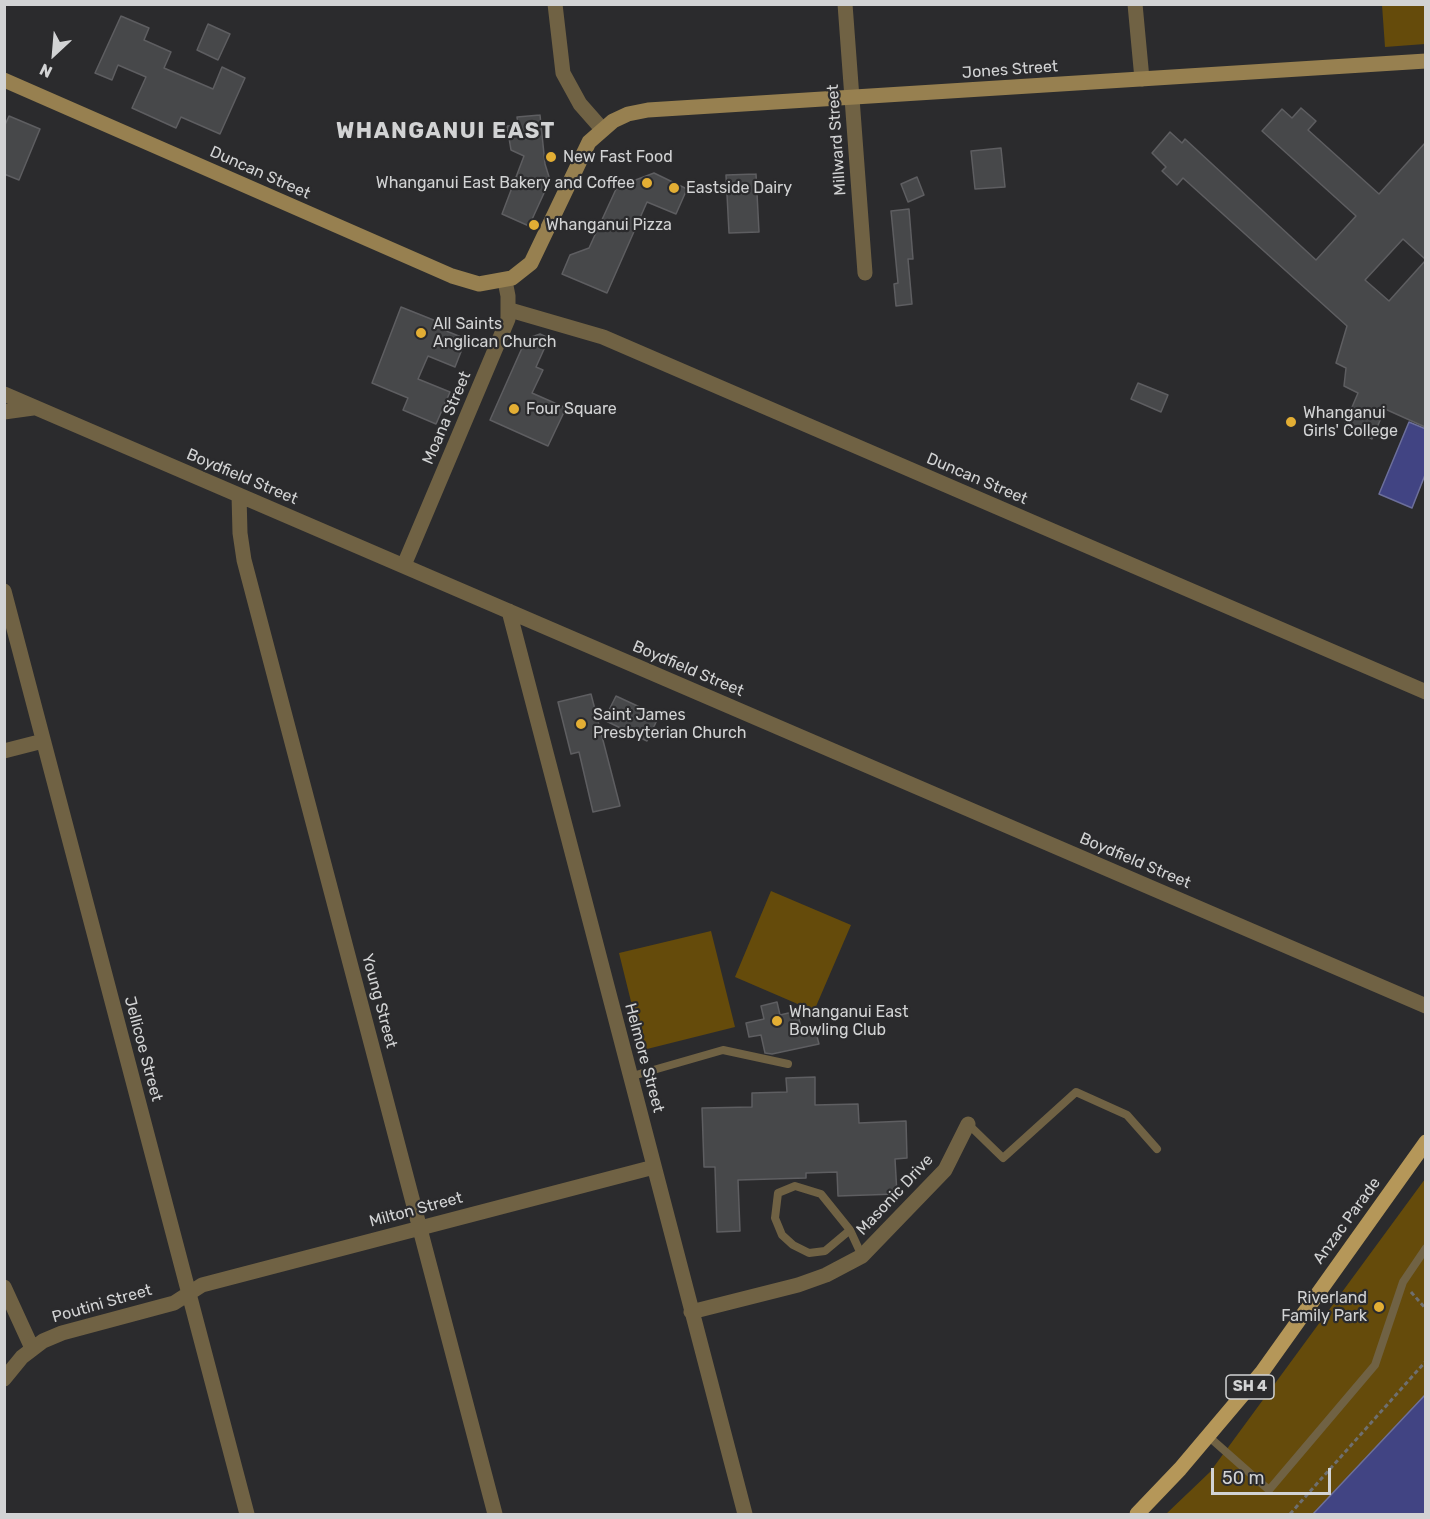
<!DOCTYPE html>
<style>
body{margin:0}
#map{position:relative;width:1430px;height:1519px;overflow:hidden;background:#2b2b2d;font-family:Rubik,sans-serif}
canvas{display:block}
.frame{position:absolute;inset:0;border:6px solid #d2d3d4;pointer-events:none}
.north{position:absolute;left:24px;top:24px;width:60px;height:60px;-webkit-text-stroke:4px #2b2b2d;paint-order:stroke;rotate:206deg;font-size:16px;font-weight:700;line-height:24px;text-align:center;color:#d2d3d4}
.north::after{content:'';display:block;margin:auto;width:21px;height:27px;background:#d2d3d4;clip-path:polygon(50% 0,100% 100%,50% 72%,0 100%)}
.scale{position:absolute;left:1211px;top:1468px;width:120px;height:27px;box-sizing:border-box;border:3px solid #d2d3d4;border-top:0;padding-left:8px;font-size:18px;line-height:21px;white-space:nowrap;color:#d2d3d4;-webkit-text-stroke:4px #2b2b2d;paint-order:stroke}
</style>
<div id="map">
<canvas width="1430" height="1519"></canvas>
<div class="frame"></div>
<div class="north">N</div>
<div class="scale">50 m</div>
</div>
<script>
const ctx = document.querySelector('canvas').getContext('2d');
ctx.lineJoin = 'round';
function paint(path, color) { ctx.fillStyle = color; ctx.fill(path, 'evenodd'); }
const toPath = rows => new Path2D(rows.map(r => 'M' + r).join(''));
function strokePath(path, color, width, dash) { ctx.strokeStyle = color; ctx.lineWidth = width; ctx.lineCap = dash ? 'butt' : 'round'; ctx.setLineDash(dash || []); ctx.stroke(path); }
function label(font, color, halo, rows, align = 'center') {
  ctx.font = font + ' Rubik,sans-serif'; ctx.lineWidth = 4.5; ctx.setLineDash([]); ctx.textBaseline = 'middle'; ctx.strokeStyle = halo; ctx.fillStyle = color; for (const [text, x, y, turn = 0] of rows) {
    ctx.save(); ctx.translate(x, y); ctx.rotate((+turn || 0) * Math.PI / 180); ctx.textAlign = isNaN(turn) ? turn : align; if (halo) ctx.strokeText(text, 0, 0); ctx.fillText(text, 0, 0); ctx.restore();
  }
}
paint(toPath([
 [1382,5,1425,5,1425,44,1385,47],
 [771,891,851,925,814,1011,735,977],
 [711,931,735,1027,643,1050,619,953],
 [1425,1179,1425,1404,1330,1514,1166,1514,1210,1472]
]), '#654b0b');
const water = toPath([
 [1409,422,1426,429,1425,475,1412,508,1379,494,1409,422],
 [1425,1395,1425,1514,1313,1514,1425,1395]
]);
paint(water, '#414483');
strokePath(water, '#6c6f9b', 1.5);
const building = toPath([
 [121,16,149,28,144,40,171,52,164,68,213,89,222,67,245,78,220,134,181,117,176,128,132,108,146,77,118,65,112,80,95,73,121,16],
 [208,24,230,34,218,60,197,50,208,24],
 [1301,108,1316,121,1308,130,1379,194,1425,143,1425,259,1403,239,1365,280,1389,301,1425,261,1425,427,1385,409,1372,439,1344,426,1358,393,1344,386,1346,368,1336,363,1347,326,1183,178,1177,185,1162,171,1166,167,1152,153,1170,132,1182,143,1185,139,1316,260,1356,216,1262,131,1282,109,1292,118,1301,108],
 [540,115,545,164,550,180,529,226,502,214,524,156,511,150,507,126,518,125,517,117,540,115],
 [9,116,40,129,19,180,4,174,4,127,9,116],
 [1001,148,1005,187,975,189,971,151,1001,148],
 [654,173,687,189,676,214,647,202,607,293,562,274,570,255,589,248,617,187,654,173],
 [756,174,759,232,729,233,726,175,756,174],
 [917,177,924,195,908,202,901,184,917,177],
 [909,209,913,259,908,259,912,304,896,306,894,284,898,283,891,211,909,209],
 [401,307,441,323,439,328,466,339,455,367,428,356,418,379,450,392,436,424,403,410,408,398,372,383,401,307],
 [540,334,549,338,536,367,543,370,532,393,566,408,548,446,490,420,526,339,540,334],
 [1138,383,1168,395,1161,412,1131,399,1138,383],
 [591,694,620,806,593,812,579,752,571,754,558,702,591,694],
 [616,696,659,716,647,741,604,720,616,696],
 [777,1002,780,1015,797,1011,802,1032,815,1029,819,1044,772,1054,765,1053,761,1035,749,1037,746,1023,764,1019,761,1006,777,1002],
 [815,1077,815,1105,858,1104,859,1123,906,1121,907,1158,895,1159,897,1194,838,1196,837,1172,806,1173,806,1178,738,1180,740,1231,717,1232,715,1167,704,1167,702,1108,752,1107,752,1093,787,1092,786,1078,815,1077]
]);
paint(building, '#47484a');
strokePath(building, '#5e5e61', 1.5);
strokePath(toPath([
 [1411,1292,1426,1309],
 [1290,1514,1426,1361]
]), '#6e6f70', 3, [4.5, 3]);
strokePath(toPath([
 [629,1077,723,1050,788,1064],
 [968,1124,1003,1158,1076,1092,1127,1115,1157,1149],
 [850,1230,825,1251,809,1253,793,1245,782,1235,775,1218,778,1193,795,1186,821,1194,850,1230,862,1256],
 [1208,1436,1269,1490,1375,1365,1403,1282,1426,1248]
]), '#706244', 8);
strokePath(toPath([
 [555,4,563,73,580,104,602,129],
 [845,4,865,273],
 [1135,4,1142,79],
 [510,310,603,337,1426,692],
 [4,394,1426,1006],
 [4,412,33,408],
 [239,495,240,533,244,560,495,1514],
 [404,565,508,319,508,296,505,281],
 [4,591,247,1514],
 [509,611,745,1514],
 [4,751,43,741],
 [4,1287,32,1348],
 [691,1312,798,1285,826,1275,862,1256,945,1170,968,1124],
 [4,1379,22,1357,43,1341,62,1333,174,1303,202,1285,654,1167]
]), '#706244', 15);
strokePath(toPath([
 [4,80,452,276,479,284,512,278,531,263,589,142,613,121,628,114,648,110,1426,61]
]), '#978050', 15);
strokePath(toPath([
 [1137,1514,1180,1469,1262,1372,1426,1142]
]), '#b59759', 15);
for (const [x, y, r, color] of [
 [551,157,6,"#e3ae34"],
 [647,183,6,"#e3ae34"],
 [674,188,6,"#e3ae34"],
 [534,225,6,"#e3ae34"],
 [421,333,6,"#e3ae34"],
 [514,409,6,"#e3ae34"],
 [1291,422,6,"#e3ae34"],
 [581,724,6,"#e3ae34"],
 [777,1021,6,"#e3ae34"],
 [1379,1307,6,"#e3ae34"]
]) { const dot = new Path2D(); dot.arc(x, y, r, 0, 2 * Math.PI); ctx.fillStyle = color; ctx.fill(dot); strokePath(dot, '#2b2b2d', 2); }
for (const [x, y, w] of [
 [1250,1387,48]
]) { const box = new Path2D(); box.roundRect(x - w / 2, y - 12, w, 24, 4.5); ctx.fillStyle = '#2b2b2d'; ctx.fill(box); strokePath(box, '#d2d3d4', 1.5); }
label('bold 15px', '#d2d3d4', null, [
 ["SH 4",1250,1387]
]);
label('16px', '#d2d3d4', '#2b2b2d', [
 ["Jones Street",1010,70,-4],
 ["Millward Street",837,140,-94],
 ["Duncan Street",260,173,24],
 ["Moana Street",447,418,-67],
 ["Boydfield Street",242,477,23],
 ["Duncan Street",977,479,23],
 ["Boydfield Street",688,669,23],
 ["Boydfield Street",1135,861,23],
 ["Young Street",379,1001,75],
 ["Jellicoe Street",143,1049,75],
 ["Helmore Street",644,1058,75],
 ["Masonic Drive",895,1195,-47],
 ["Milton Street",416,1210,-15],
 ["Anzac Parade",1347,1221,-54],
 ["Poutini Street",102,1304,-16]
]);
label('16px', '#d2d3d4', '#2b2b2d', [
 ["New Fast Food",563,157],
 ["Whanganui East Bakery and Coffee",635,183,"right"],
 ["Eastside Dairy",686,188],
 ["Whanganui Pizza",546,225],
 ["All Saints",433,324],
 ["Anglican Church",433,342],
 ["Four Square",526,409],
 ["Whanganui",1303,413],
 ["Girls' College",1303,431],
 ["Saint James",593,715],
 ["Presbyterian Church",593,733],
 ["Whanganui East",789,1012],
 ["Bowling Club",789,1030],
 ["Riverland",1367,1298,"right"],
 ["Family Park",1367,1316,"right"]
], 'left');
ctx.letterSpacing = '1.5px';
label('bold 22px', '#d2d3d4', '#2b2b2d', [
 ["WHANGANUI EAST",446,132]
]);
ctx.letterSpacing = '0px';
</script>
